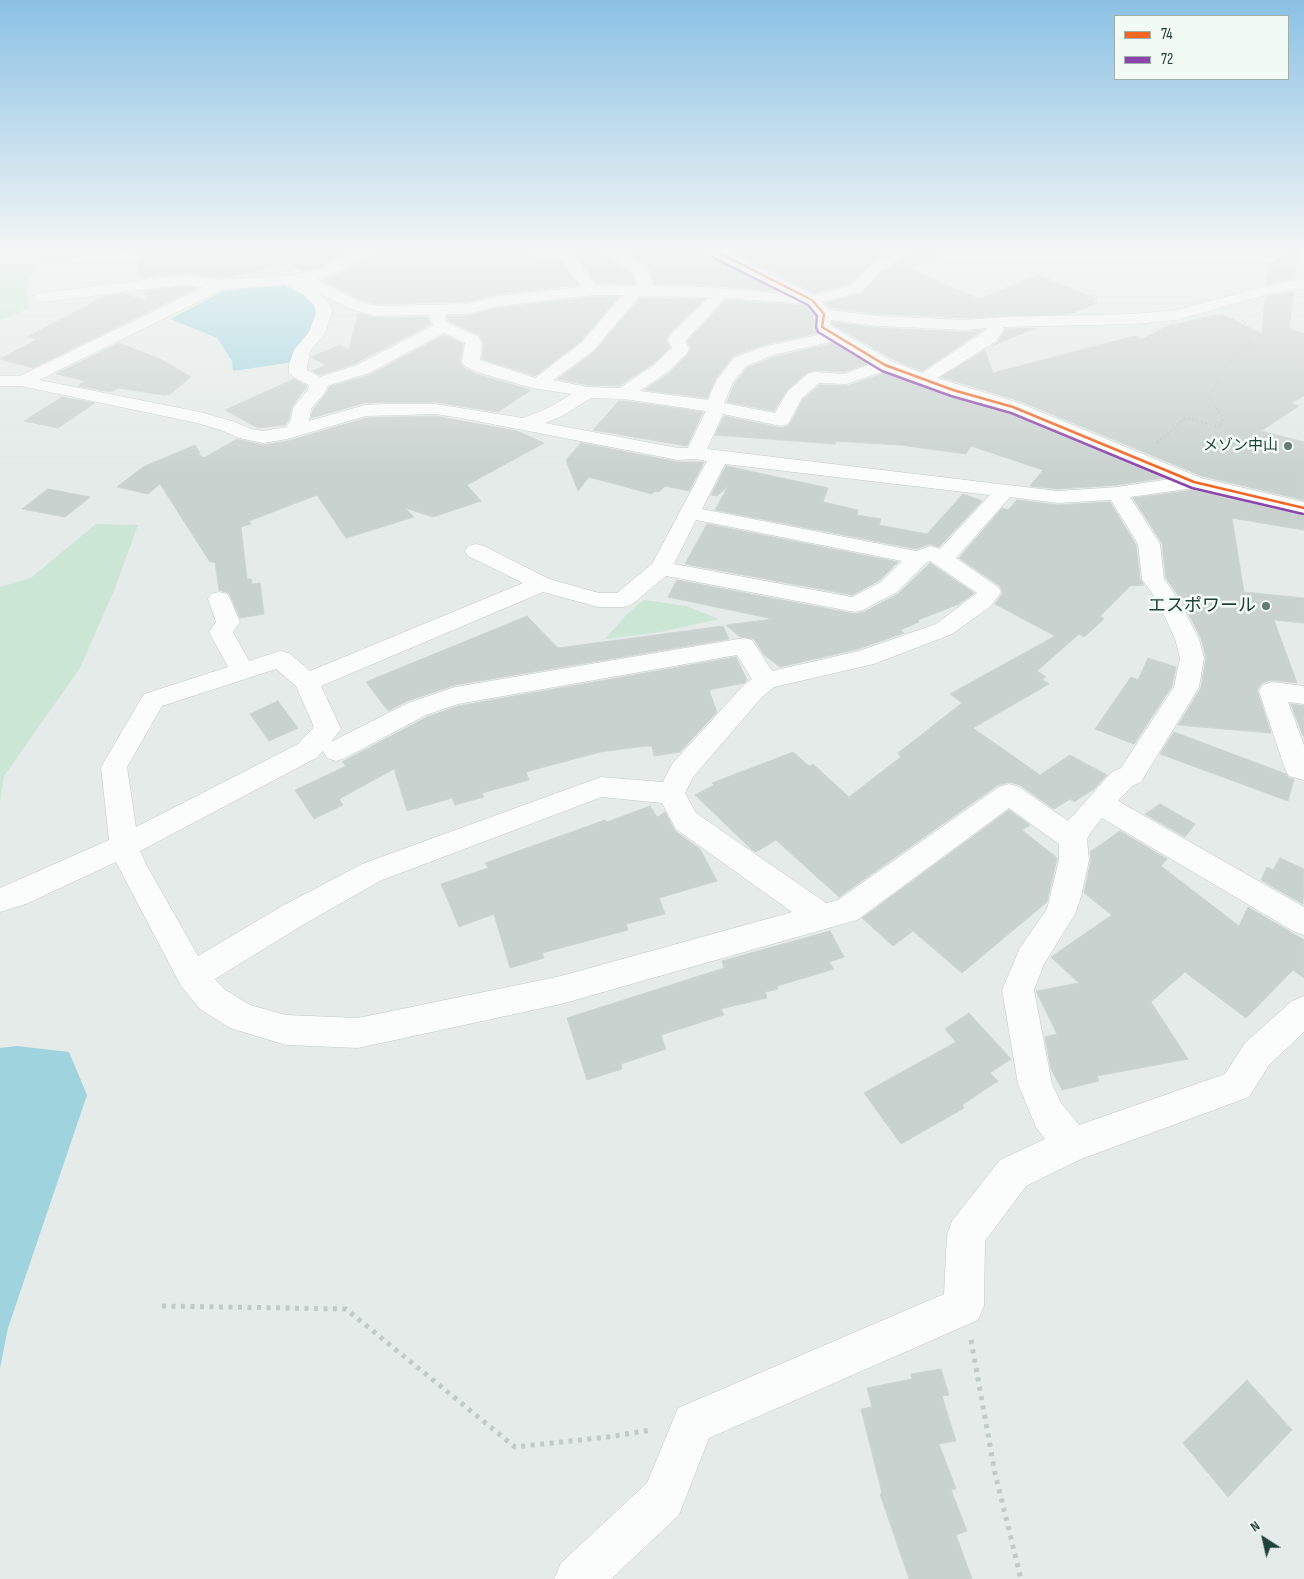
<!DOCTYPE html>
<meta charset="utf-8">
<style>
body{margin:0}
#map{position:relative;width:1304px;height:1579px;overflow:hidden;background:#e4ebe8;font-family:"Sofia Sans Condensed",sans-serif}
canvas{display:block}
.legend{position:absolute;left:1114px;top:15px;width:175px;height:65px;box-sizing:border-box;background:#f2faf6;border:1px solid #9eb0aa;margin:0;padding:6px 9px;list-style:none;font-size:15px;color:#1f4139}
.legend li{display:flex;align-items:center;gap:10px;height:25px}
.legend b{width:25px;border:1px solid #9eb0aa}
.north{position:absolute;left:1239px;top:1514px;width:50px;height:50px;-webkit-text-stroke:4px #f2faf6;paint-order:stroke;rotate:325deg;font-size:14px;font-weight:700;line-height:20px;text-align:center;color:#1f4139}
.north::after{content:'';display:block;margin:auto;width:18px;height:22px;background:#1f4139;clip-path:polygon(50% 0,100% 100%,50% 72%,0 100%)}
</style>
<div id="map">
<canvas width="1304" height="1579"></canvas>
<ul class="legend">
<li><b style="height:6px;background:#f26522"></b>74</li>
<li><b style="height:6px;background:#8e44ad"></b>72</li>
</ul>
<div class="north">N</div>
</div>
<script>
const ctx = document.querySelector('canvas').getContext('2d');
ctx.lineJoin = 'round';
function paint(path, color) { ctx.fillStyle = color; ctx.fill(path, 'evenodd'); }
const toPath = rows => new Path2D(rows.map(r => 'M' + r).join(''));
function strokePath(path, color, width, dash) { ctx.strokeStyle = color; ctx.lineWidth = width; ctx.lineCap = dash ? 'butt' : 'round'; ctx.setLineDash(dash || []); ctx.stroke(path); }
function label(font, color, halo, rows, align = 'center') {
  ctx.font = font + ' "Sofia Sans Condensed","Noto Sans JP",sans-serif'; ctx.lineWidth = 5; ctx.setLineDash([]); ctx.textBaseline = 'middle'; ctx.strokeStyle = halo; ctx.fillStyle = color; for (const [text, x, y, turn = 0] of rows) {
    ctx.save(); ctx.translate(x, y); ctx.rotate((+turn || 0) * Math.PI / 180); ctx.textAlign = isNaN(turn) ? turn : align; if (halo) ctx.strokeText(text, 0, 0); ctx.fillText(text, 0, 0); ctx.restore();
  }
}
paint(toPath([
 [0,251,127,251,38,264,27,284,28,309,0,320],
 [96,524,138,525,115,588,80,668,4,776,0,802,0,587,31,578],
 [644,600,686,606,719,619,661,632,605,639,627,614]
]), '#cbe6d4');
paint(toPath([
 [284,286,314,298,324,314,294,362,233,371,232,361,217,338,170,319,222,292,248,288],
 [17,1046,69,1052,87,1095,8,1328,0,1368,0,1048]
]), '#9fd4de');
const building = toPath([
 [136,251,352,251,320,267,301,271,291,263,226,278,180,273,141,278,136,251],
 [376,251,528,251,539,260,561,262,578,285,498,294,466,302,376,304,361,300,322,280,332,277,373,256,376,251],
 [570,251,601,251,633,275,635,284,597,283,570,251],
 [623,251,706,251,709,256,778,291,702,285,654,284,655,281,648,267,623,251],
 [730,251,890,251,869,265,850,284,814,293,730,251],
 [913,251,941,251,942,258,908,268,979,299,1038,275,1097,299,1092,301,1097,303,1070,314,966,318,879,314,830,308,825,303,862,293,881,273,913,251],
 [1291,251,1298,251,1295,278,1267,284,1269,264,1291,251],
 [180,287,197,288,33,368,0,359,37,339,27,337,105,296,121,294,146,300,144,291,180,287],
 [1294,292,1289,328,1304,334,1304,396,1291,403,1299,406,1261,431,1304,442,1304,500,1202,476,1020,401,941,377,985,350,993,373,1134,336,1142,339,1171,324,1174,325,1214,315,1217,316,1222,314,1262,334,1265,297,1294,292],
 [591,297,619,297,580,342,535,376,482,359,484,344,480,335,450,322,447,318,448,316,466,316,498,308,591,297],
 [640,298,705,299,668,335,666,341,670,348,654,363,619,386,588,385,558,379,594,352,640,298],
 [726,300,806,306,814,316,812,327,818,333,762,345,733,356,715,380,707,398,645,390,668,374,688,354,691,348,687,341,726,300],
 [358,313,375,318,427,317,431,324,356,363,320,375,313,371,326,365,311,357,340,345,349,350,358,313],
 [832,322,879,328,966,332,983,330,922,371,892,359,832,324,832,322],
 [1035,328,992,346,998,342,1005,329,1035,328],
 [444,335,463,344,460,362,464,368,476,374,531,390,498,412,435,402,386,402,364,403,311,418,313,410,327,392,329,387,370,375,444,335],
 [119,343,160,359,191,377,170,394,164,395,118,388,111,392,78,386,85,381,56,374,119,343],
 [834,343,867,364,844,372,815,370,808,372,787,390,774,411,727,402,735,383,747,368,774,357,834,343],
 [885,373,946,396,1006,413,1163,478,1117,485,1058,489,1030,486,1043,470,971,446,966,454,900,445,835,441,835,444,715,435,724,416,781,428,789,426,803,399,820,385,847,386,885,373],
 [294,379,307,386,292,407,289,419,285,425,258,428,225,410,294,379],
 [62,397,95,403,58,428,24,421,62,397],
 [619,401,624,401,703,412,687,446,593,430,619,401],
 [435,416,517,431,544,443,467,485,481,501,433,517,405,508,414,517,346,538,317,495,249,521,251,524,241,527,247,579,251,579,252,584,260,583,264,614,240,618,229,593,219,590,215,562,210,562,160,484,148,494,117,487,143,467,195,445,200,453,198,454,204,458,237,439,263,445,288,441,366,418,435,416],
 [581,443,678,462,704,462,689,491,665,486,659,492,655,491,652,494,589,477,578,491,566,460,581,443],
 [726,466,828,488,823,502,858,510,857,515,881,519,879,525,927,534,963,494,982,501,939,547,930,544,916,549,715,510,728,486,717,496,711,495,726,466],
 [48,489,90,497,65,517,22,509,48,489],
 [1194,490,1304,516,1304,530,1232,518,1244,592,1304,598,1304,623,1274,620,1297,683,1271,680,1262,683,1257,690,1271,733,1178,725,1201,688,1206,658,1201,638,1182,601,1166,578,1162,543,1133,498,1194,490],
 [1017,500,1058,505,1110,502,1136,545,1140,579,1144,585,1130,586,1100,616,1104,619,1084,637,1079,634,1037,671,1046,677,1042,679,1049,684,973,728,1040,775,1070,755,1107,775,1094,789,1074,802,1070,799,1054,809,1020,785,1010,782,998,785,839,897,776,840,756,852,751,849,695,795,714,785,712,783,793,752,809,766,813,764,849,797,901,757,898,753,962,703,950,694,1055,636,995,604,1003,593,1000,586,959,558,1002,508,1008,510,1017,500],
 [707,524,898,562,880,580,852,595,685,564,707,524],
 [930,563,974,593,959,604,918,620,919,622,900,630,904,633,858,649,780,667,764,655,754,639,740,637,726,625,773,619,668,597,677,580,855,614,864,612,898,594,930,563],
 [527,616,558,648,723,626,729,639,455,685,407,701,388,711,366,682,527,616],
 [736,657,747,680,744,683,709,690,717,712,680,752,654,756,652,746,646,746,600,752,526,772,529,780,482,793,484,797,455,805,452,798,407,811,394,769,339,799,343,805,314,819,295,790,346,766,342,762,427,717,458,706,736,657],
 [1148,658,1176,667,1172,686,1134,744,1095,729,1131,677,1138,680,1148,658],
 [278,701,298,728,269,741,250,714,278,701],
 [1291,704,1304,706,1304,736,1303,736,1291,704],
 [1174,732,1286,774,1289,778,1294,779,1288,801,1160,754,1174,732],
 [1160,804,1195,824,1185,837,1145,814,1160,804],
 [650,806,657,817,665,812,675,831,700,849,717,881,659,898,665,914,626,924,628,930,542,953,544,958,510,968,494,914,459,927,441,884,488,868,485,863,510,854,605,820,607,822,650,806],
 [1009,810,1030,825,1022,830,1057,858,1047,902,962,973,913,931,893,946,862,918,1009,810],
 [1120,831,1167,859,1161,866,1239,926,1248,907,1304,940,1304,978,1293,970,1246,1018,1185,972,1151,1002,1188,1059,1097,1076,1099,1081,1062,1090,1051,1069,1045,1037,1057,1034,1036,991,1079,983,1051,957,1112,915,1084,893,1091,860,1090,852,1120,831],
 [1280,858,1304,869,1303,904,1261,880,1267,867,1273,870,1280,858],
 [830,931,844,957,829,962,834,969,777,986,778,989,765,992,767,998,721,1009,724,1015,661,1035,666,1049,621,1064,622,1069,587,1080,567,1018,724,968,722,961,830,931],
 [969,1013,1011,1059,990,1073,998,1081,962,1105,964,1108,901,1144,864,1093,956,1042,945,1029,969,1013],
 [941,1369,949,1395,942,1396,956,1441,939,1444,956,1489,951,1490,967,1531,956,1535,972,1579,909,1579,880,1494,882,1493,861,1409,872,1407,867,1388,912,1379,911,1374,941,1369],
 [1247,1380,1292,1430,1228,1497,1183,1443,1247,1380]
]);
paint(building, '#cad2cf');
strokePath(building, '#cdd4d1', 1);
const street = toPath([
 [356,251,374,251,372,254,331,275,317,279,360,302,376,306,466,304,498,296,581,287,562,260,539,258,530,251,566,251,572,254,596,285,636,286,637,282,635,274,603,251,620,251,647,269,653,282,651,286,702,287,787,294,710,254,708,251,726,251,814,295,851,286,870,266,894,251,911,251,880,272,861,292,822,302,829,310,879,316,966,320,1002,317,1134,314,1176,310,1262,287,1304,278,1304,288,1269,294,1177,320,1134,324,1003,327,1003,331,996,341,937,378,1019,403,1201,478,1304,502,1304,514,1194,488,1130,497,1160,544,1164,579,1180,602,1199,639,1204,658,1199,687,1141,782,1132,786,1118,801,1304,907,1304,935,1293,931,1102,818,1091,832,1087,839,1089,860,1081,897,1075,914,1044,964,1034,990,1052,1084,1061,1103,1079,1125,1225,1074,1245,1043,1292,1001,1304,996,1304,1032,1269,1065,1249,1097,1081,1159,1026,1186,985,1241,984,1306,978,1320,709,1438,679,1515,611,1579,554,1579,561,1563,647,1483,678,1408,944,1294,947,1235,952,1221,1000,1160,1045,1139,1036,1127,1018,1084,1002,990,1020,948,1047,909,1059,860,1059,844,1009,808,857,920,561,1004,358,1048,286,1045,230,1028,200,1009,181,986,116,862,26,904,0,912,0,888,109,840,101,767,144,694,228,667,209,632,216,622,208,599,211,594,219,592,227,594,230,599,240,622,233,632,249,661,280,651,289,653,310,671,523,583,468,556,465,551,468,546,476,544,484,546,549,579,599,593,617,593,652,564,707,461,695,459,678,460,461,418,435,414,366,416,287,439,263,443,239,438,221,430,197,423,21,386,0,386,0,376,20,376,204,287,180,285,43,302,37,300,35,297,37,294,180,275,221,280,287,276,321,269,356,251],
 [291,285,293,289,304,295,314,305,316,313,309,332,294,350,289,365,289,372,292,376,309,385,308,390,293,408,291,420,286,427,263,431,251,429,235,422,200,412,39,380,224,289,291,285],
 [318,292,348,308,375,316,431,315,429,318,434,325,357,365,320,377,307,370,307,365,310,351,325,333,332,313,330,304,318,292],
 [591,295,623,295,581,343,535,378,480,360,482,344,478,336,449,324,445,318,447,314,466,314,498,306,591,295],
 [639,296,709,297,670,336,668,340,672,348,655,364,620,388,588,387,553,380,593,351,639,296],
 [725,298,807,304,816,315,814,327,822,334,762,347,734,358,716,381,708,400,640,391,667,372,687,353,689,349,685,341,725,298],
 [831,320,879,326,966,330,986,328,987,330,922,373,891,361,830,325,831,320],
 [444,333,465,343,462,362,465,366,477,372,532,388,572,394,548,408,523,418,435,404,386,404,365,405,309,421,311,409,326,391,327,386,369,373,444,333],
 [834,341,871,364,844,374,815,372,809,373,788,391,775,413,724,403,733,382,746,366,773,355,834,341],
 [885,371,947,394,1007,411,1170,479,1117,487,1058,491,707,449,723,414,781,426,788,424,802,398,819,383,846,384,885,371],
 [591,398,624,399,706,411,688,448,678,448,545,423,562,416,591,398],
 [725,464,990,495,940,549,931,546,916,551,702,509,725,464],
 [1010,497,1058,503,1111,500,1138,544,1142,579,1158,602,1175,639,1180,658,1174,687,1121,768,1112,772,1068,821,1019,787,1009,784,999,787,838,900,826,903,696,813,685,793,693,777,762,697,774,687,874,664,952,634,991,606,1001,592,998,587,956,558,1010,497],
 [696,520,902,561,881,582,852,597,674,564,696,520],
 [930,561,977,593,936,624,859,651,772,671,752,640,744,638,455,687,408,703,331,742,341,729,321,686,543,592,598,607,623,607,631,605,666,576,855,612,863,610,897,592,926,563,930,561],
 [737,655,752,679,744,685,672,764,663,782,601,777,362,864,284,905,198,956,147,866,140,851,316,758,323,751,327,758,336,761,345,758,426,715,458,704,737,655],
 [276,669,296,686,314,727,298,744,136,827,127,767,162,706,276,669],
 [602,797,662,803,676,829,792,912,561,976,358,1018,286,1015,250,1005,224,989,215,979,306,923,382,880,602,797],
 [1272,682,1304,686,1304,704,1288,702,1304,745,1304,780,1289,776,1285,769,1259,691,1263,685,1272,682]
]);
strokePath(street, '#c1c8c5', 1);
strokePath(toPath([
 [1217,410,1209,399,1223,369,1237,354,1249,347,1245,322,1240,319]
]), '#c0cbc8', 2, [1, 2.5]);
strokePath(toPath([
 [1157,443,1185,418,1221,427,1223,417,1216,408]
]), '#c0cbc8', 2.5, [2, 2.5]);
strokePath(toPath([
 [162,1306,346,1309,515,1447,608,1437,651,1430],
 [971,1340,995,1473,1021,1579]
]), '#c0cbc8', 5, [4, 5.5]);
paint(street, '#fbfcfc');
strokePath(toPath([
 [715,251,812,300,824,314,822,327,885,365,953,390,1013,407,1194,482,1304,508]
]), '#f26522', 2.5);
strokePath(toPath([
 [712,257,808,305,817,316,816,327,818,332,882,371,951,396,1011,413,1192,488,1303,514]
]), '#8e44ad', 2.5);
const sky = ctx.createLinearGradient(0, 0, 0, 472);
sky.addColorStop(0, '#8bc1e4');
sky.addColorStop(0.53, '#f3f6f5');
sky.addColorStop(1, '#f3f6f500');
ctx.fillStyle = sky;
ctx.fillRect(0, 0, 1304, 472);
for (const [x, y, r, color] of [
 [1288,446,5,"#647c76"],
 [1266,606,5,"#647c76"]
]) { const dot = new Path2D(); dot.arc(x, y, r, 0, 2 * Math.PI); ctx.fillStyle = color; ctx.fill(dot); strokePath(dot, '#f2faf6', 2); }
label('15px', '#1f4139', '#f2faf6', [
 ["メゾン中山",1278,446]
], 'right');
label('18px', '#1f4139', '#f2faf6', [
 ["エスポワール",1256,606]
], 'right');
</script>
